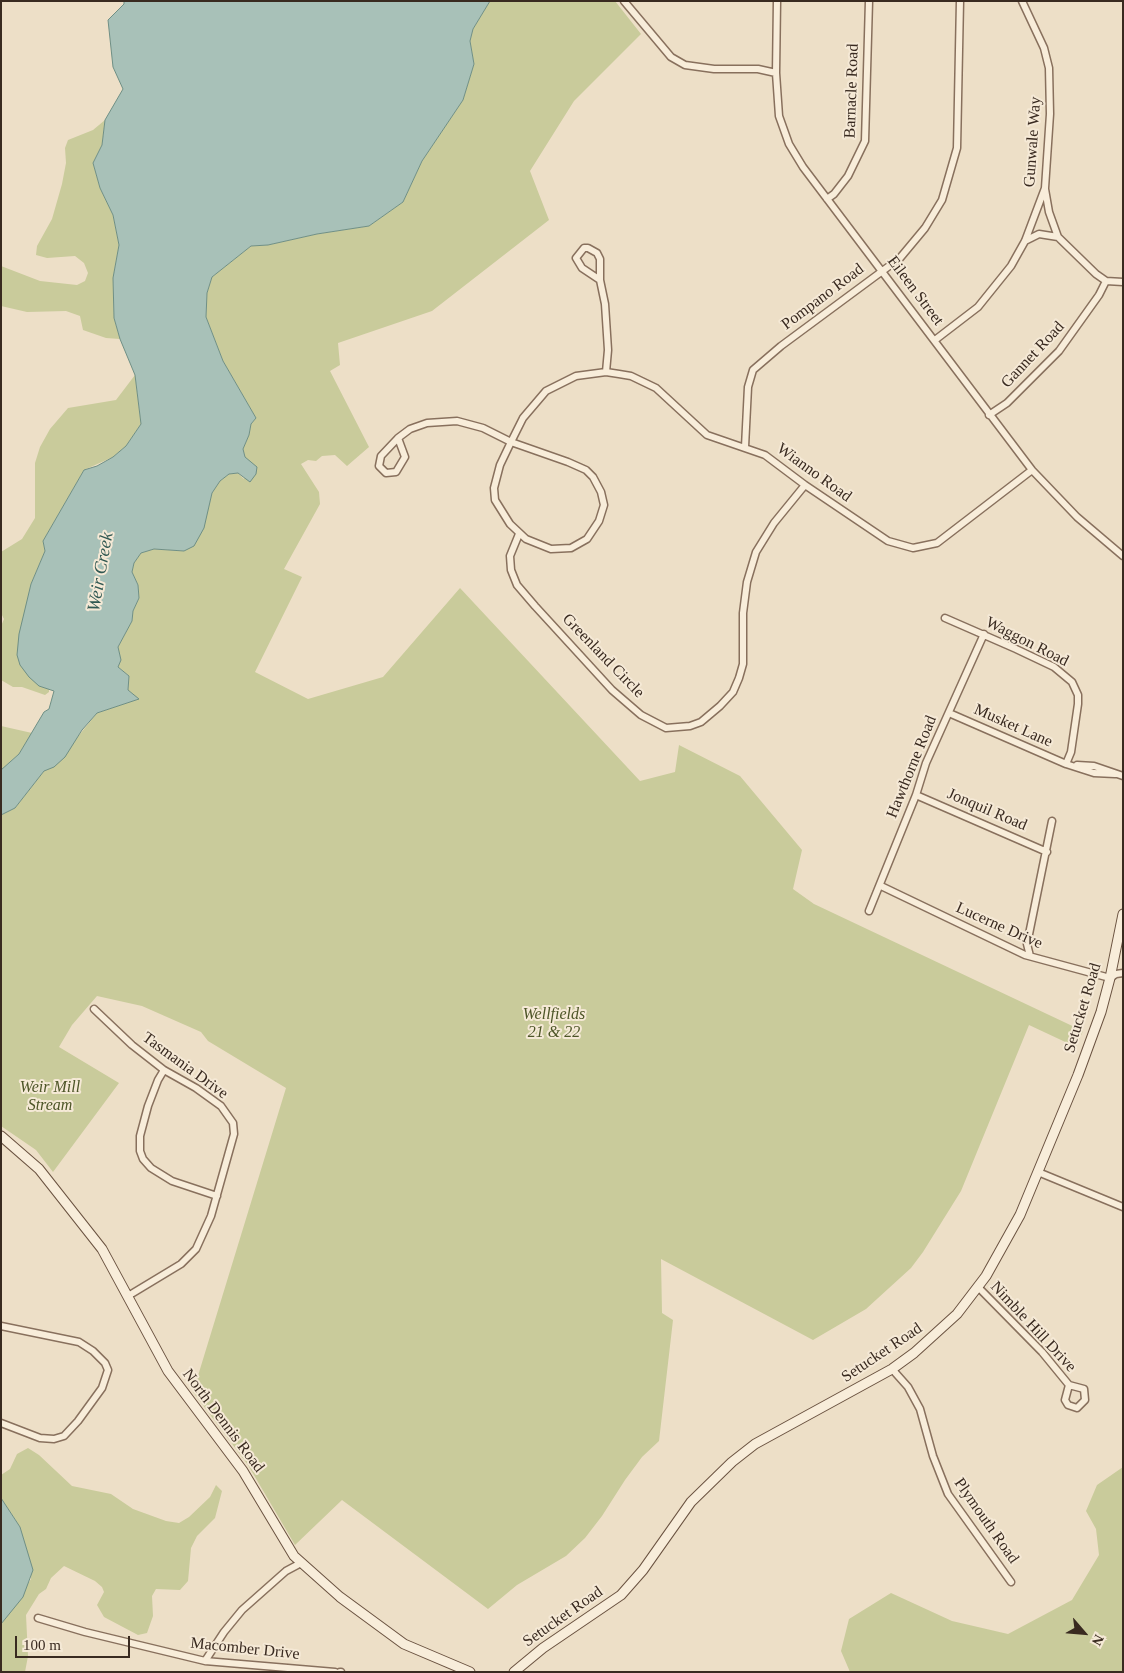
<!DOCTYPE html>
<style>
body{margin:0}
#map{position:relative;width:1124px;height:1673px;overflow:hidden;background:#eddfc7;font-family:Georgia,serif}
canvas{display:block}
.frame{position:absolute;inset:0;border:2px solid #392a20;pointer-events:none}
.north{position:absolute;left:1059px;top:1608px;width:50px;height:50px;-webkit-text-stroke:4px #f5e9d6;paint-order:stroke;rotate:117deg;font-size:14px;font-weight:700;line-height:20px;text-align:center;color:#392a20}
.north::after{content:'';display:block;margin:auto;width:18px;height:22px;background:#392a20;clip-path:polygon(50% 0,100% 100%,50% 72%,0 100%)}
.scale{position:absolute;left:15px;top:1636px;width:115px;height:22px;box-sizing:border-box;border:2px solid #392a20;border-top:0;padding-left:6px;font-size:15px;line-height:18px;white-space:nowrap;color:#392a20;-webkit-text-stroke:4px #f5e9d6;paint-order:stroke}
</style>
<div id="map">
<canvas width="1124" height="1673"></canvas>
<div class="frame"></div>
<div class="north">N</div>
<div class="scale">100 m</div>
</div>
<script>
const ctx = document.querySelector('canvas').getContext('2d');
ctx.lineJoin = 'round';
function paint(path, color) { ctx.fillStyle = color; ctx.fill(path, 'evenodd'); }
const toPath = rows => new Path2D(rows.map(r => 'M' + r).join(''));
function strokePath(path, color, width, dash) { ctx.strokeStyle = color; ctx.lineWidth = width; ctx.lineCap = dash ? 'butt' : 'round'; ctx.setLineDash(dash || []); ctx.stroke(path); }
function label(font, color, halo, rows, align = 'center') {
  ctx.font = font + ' Georgia,serif'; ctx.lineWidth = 4; ctx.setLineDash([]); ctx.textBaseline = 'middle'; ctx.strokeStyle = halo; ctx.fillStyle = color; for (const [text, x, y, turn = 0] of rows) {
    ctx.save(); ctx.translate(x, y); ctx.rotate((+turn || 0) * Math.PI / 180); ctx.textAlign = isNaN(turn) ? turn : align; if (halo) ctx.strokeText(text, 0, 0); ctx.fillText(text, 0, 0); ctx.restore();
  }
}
paint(toPath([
 [490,1,615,1,641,34,574,101,530,171,549,220,432,311,338,343,340,365,330,371,369,447,347,466,335,455,322,456,316,461,308,460,301,464,319,492,320,504,284,569,302,577,255,672,308,699,383,677,460,588,640,781,675,772,679,745,740,776,802,850,793,889,814,904,1083,1031,1076,1047,1029,1025,961,1191,923,1252,911,1268,866,1309,813,1340,661,1259,662,1313,673,1320,659,1441,642,1457,625,1480,602,1516,585,1538,566,1556,517,1585,488,1609,342,1500,295,1545,248,1465,193,1392,286,1088,208,1041,201,1032,142,1006,97,996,72,1025,59,1047,119,1083,53,1172,36,1150,1,1126,1,815,15,808,44,771,54,766,97,713,138,699,128,690,129,676,118,667,120,660,118,647,132,621,133,611,139,598,138,585,132,572,134,563,141,553,154,549,184,551,208,509,212,493,220,481,229,474,238,473,244,479,245,457,243,449,249,435,251,424,256,418,223,361,206,317,207,293,212,277,251,246,268,245,317,234,369,226,403,202,422,161,463,100,474,64,470,41,473,29],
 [105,120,102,145,93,163,100,188,113,215,119,245,113,278,114,318,120,339,106,338,83,330,80,316,66,311,27,312,1,306,1,266,40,281,77,285,85,281,88,273,84,263,75,256,47,258,36,255,37,246,52,219,62,184,66,163,65,148,68,140,93,130],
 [135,375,141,424,126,446,113,457,84,470,43,541,45,551,31,584,27,609,39,686,49,688,49,692,45,695,22,687,13,687,1,680,1,626,4,619,1,613,1,552,22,539,35,518,35,463,40,447,50,429,68,408,116,400],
 [1,726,32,733,19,754,1,770],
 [28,1448,39,1455,72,1486,111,1494,133,1509,166,1521,179,1523,189,1517,210,1497,216,1485,222,1491,215,1518,197,1536,191,1548,188,1581,180,1590,156,1589,152,1596,153,1616,147,1633,138,1635,104,1617,97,1605,104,1592,102,1587,95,1581,64,1566,51,1578,46,1589,39,1594,26,1615,28,1656,25,1672,1,1672,1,1624,31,1579,20,1527,1,1498,1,1475,10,1469,17,1454],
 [1123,1467,1123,1672,850,1672,841,1651,849,1619,891,1593,952,1621,1008,1634,1072,1600,1099,1555,1096,1529,1086,1511,1097,1485]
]), '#c9cb9b');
const water = toPath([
 [124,1,490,1,473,29,470,41,474,64,463,100,422,161,403,202,369,226,317,234,268,245,251,246,212,277,207,293,206,317,223,361,256,418,251,424,249,435,243,449,245,457,257,467,256,474,250,482,238,473,229,474,220,481,212,493,204,528,194,546,184,551,154,549,141,553,134,563,132,572,138,585,139,598,133,611,132,621,118,647,121,660,118,667,129,676,128,690,139,699,97,713,82,730,65,757,54,767,44,771,15,808,1,815,1,770,19,754,44,712,49,709,54,691,39,686,29,677,20,665,17,655,19,634,31,584,45,551,43,541,84,470,97,466,113,457,126,446,141,424,135,375,120,339,114,318,113,278,119,245,113,215,100,188,93,163,102,145,105,120,123,89,113,67,108,20,124,4,124,1],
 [1,1498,20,1527,33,1570,23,1597,1,1624,1,1498]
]);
paint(water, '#a8c1b8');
strokePath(water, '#6f8f85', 1);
const street = toPath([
 [624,1,671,57,685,65,714,69,758,69,776,73],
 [777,1,776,73,779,116,789,144,803,167,1032,470,1077,517,1123,556],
 [1045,189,1049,212,1058,237],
 [827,199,834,194,848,176,865,141,869,1],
 [1025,241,1039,234,1058,237,1096,274,1106,281,1123,282],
 [600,280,600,259,597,253,588,248,584,248,576,258,582,268,600,280,605,304,608,350,606,372],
 [935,340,978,307,1011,266,1025,241,1045,188,1050,114,1049,68,1044,48,1022,1],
 [989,415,1007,403,1059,351,1099,295,1106,281],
 [398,438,410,429,427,423,457,421,483,428,511,442,523,418,546,391,576,376,606,372,619,374,631,376,656,388,707,435,765,455,805,485,888,541,913,548,937,543,1032,470],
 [398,438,405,457,396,472,386,473,379,466,381,456,398,438],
 [511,442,568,462,586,470,593,477,601,492,604,505,599,521,587,539,571,548,551,549,526,539,510,524,495,500,494,488,500,465,511,442],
 [745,447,748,387,753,370,781,346,900,258,925,228,942,200,957,148,960,1],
 [519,534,510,556,511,570,517,585,535,606,612,690,641,715,666,728,690,726,701,722,720,706,733,692,739,678,743,664,743,613,747,582,756,552,774,523,805,485],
 [945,618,1016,649,1054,667,1072,682,1078,695,1078,704,1071,752,1066,764],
 [949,713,1066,764,1094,773,1115,774],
 [1077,765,1094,766,1123,776],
 [916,795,1047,852],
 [881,886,1025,955,1110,978,1116,974,1123,973],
 [869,911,916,795,926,763,984,634],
 [1030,956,1027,944,1052,821],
 [94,1009,132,1045,164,1070,196,1088,221,1106,233,1123,234,1134,211,1216,196,1249,181,1264,128,1296],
 [164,1070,158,1080,148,1106,140,1136,140,1151,143,1159,151,1168,172,1181,217,1196],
 [1038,1172,1123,1207],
 [978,1287,1042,1352,1069,1385,1084,1389,1085,1400,1077,1408,1068,1405,1065,1400,1069,1385],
 [1,1326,79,1342,93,1351,105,1363,108,1370,102,1388,78,1421,64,1436,54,1439,40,1438,1,1423],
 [892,1369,908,1387,920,1409,933,1456,948,1494,1011,1582],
 [38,1618,85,1632,205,1661,335,1672],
 [205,1661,224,1632,242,1610,286,1571,301,1563],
 [340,1672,341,1672]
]);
const secondary = toPath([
 [1,1136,39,1169,102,1249,168,1371,243,1471,294,1556,340,1597,404,1644,470,1672],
 [514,1672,543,1648,621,1595,643,1570,691,1502,732,1462,755,1444,892,1369,914,1353,957,1314,986,1276,1020,1215,1078,1075,1101,1012,1110,978,1123,914]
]);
strokePath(street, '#88705d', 9);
strokePath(secondary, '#6a5240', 11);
strokePath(street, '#f8edda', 6);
strokePath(secondary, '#f8edda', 9);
label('16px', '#392a20', '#f5e9d6', [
 ["Barnacle Road",852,91,-88],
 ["Gunwale Way",1033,142,-86],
 ["Eileen Street",915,291,53],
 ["Pompano Road",823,297,-37],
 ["Gannet Road",1033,355,-47],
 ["Wianno Road",814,473,36],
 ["Waggon Road",1027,642,27],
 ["Greenland Circle",603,656,46],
 ["Musket Lane",1013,726,24],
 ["Hawthorne Road",912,767,-68],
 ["Jonquil Road",987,810,23],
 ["Lucerne Drive",999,926,24],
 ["Setucket Road",1083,1008,-73],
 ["Tasmania Drive",185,1066,36],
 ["Nimble Hill Drive",1033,1327,47],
 ["Setucket Road",882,1353,-34],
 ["North Dennis Road",223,1421,53],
 ["Plymouth Road",986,1521,55],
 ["Setucket Road",563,1617,-35],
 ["Macomber Drive",245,1649,6]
]);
label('italic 16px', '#4d5527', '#f5e9d6', [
 ["Wellfields",554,1015],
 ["21 & 22",554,1033],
 ["Weir Mill",50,1088],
 ["Stream",50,1106]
]);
label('italic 18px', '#305852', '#f5e9d6', [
 ["Weir Creek",101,572,-80]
]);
</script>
